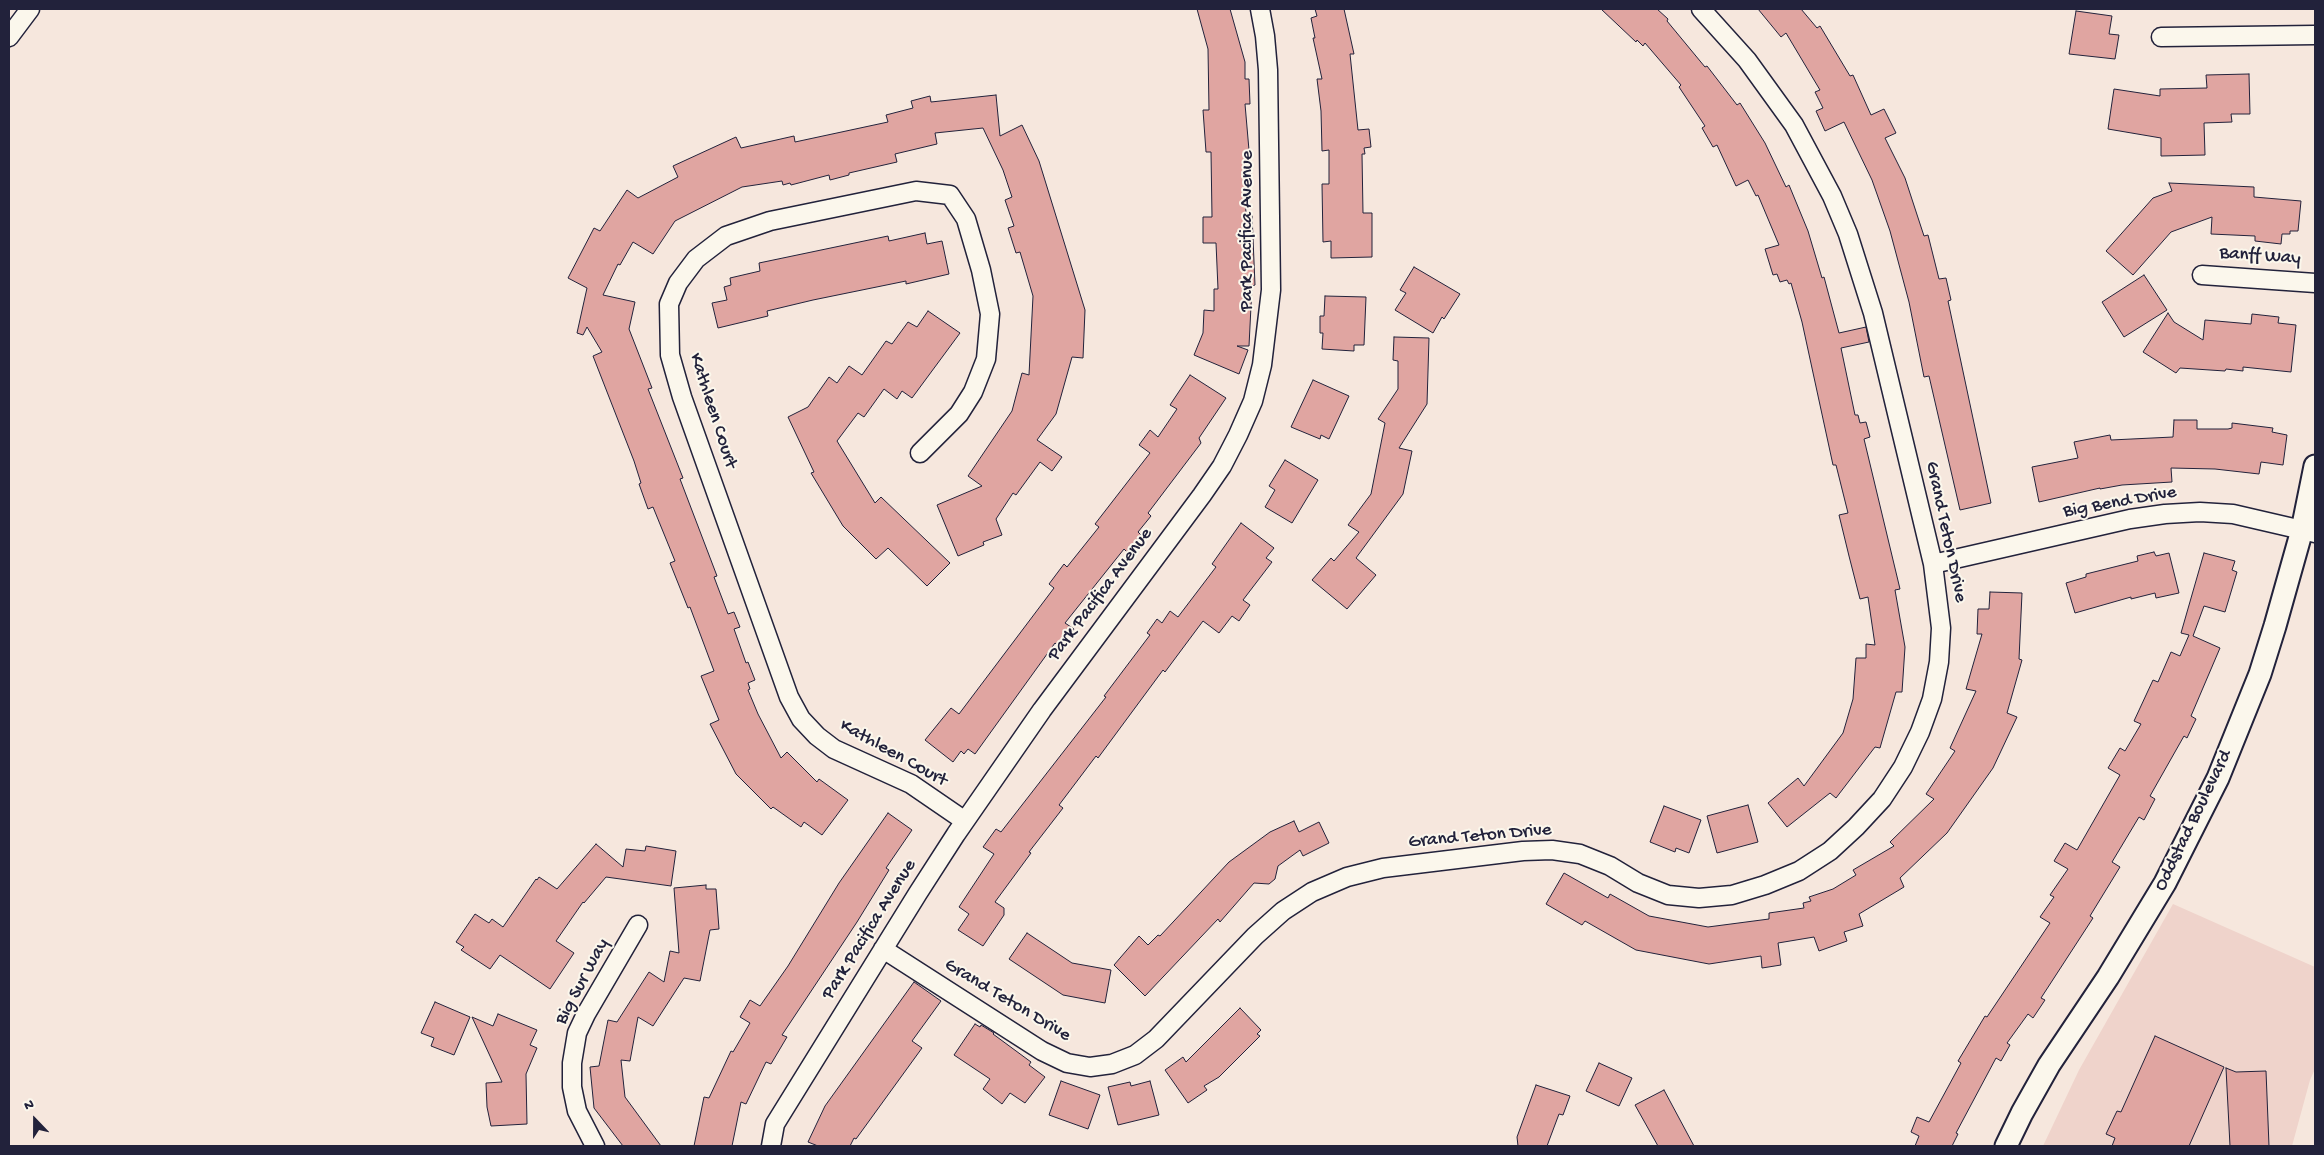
<!DOCTYPE html>
<style>
body{margin:0}
#map{position:relative;width:2324px;height:1155px;overflow:hidden;background:#f6e7dd;font-family:"Gochi Hand",sans-serif}
canvas{display:block}
.frame{position:absolute;inset:0;border:10px solid #22223b;pointer-events:none}
.north{position:absolute;left:10px;top:1095px;width:50px;height:50px;-webkit-text-stroke:4px #fbf7ec;paint-order:stroke;rotate:338deg;font-size:14px;font-weight:700;line-height:20px;text-align:center;color:#22223b}
.north::after{content:'';display:block;margin:auto;width:18px;height:22px;background:#22223b;clip-path:polygon(50% 0,100% 100%,50% 72%,0 100%)}
</style>
<div id="map">
<canvas width="2324" height="1155"></canvas>
<div class="frame"></div>
<div class="north">N</div>
</div>
<script>
const ctx = document.querySelector('canvas').getContext('2d');
ctx.lineJoin = 'round';
function paint(path, color) { ctx.fillStyle = color; ctx.fill(path, 'evenodd'); }
const toPath = rows => new Path2D(rows.map(r => 'M' + r).join(''));
function strokePath(path, color, width, dash) { ctx.strokeStyle = color; ctx.lineWidth = width; ctx.lineCap = dash ? 'butt' : 'round'; ctx.setLineDash(dash || []); ctx.stroke(path); }
function label(font, color, halo, rows, align = 'center') {
  ctx.font = font + ' "Gochi Hand",sans-serif'; ctx.lineWidth = 4; ctx.setLineDash([]); ctx.textBaseline = 'middle'; ctx.strokeStyle = halo; ctx.fillStyle = color; for (const [text, x, y, turn = 0] of rows) {
    ctx.save(); ctx.translate(x, y); ctx.rotate((+turn || 0) * Math.PI / 180); ctx.textAlign = isNaN(turn) ? turn : align; if (halo) ctx.strokeText(text, 0, 0); ctx.fillText(text, 0, 0); ctx.restore();
  }
}
paint(toPath([
 [2173,904,2315,967,2315,1069,2310,1080,2292,1146,2043,1146,2079,1070]
]), '#efd3cb');
const building = toPath([
 [1197,9,1230,9,1245,62,1245,79,1249,79,1250,104,1245,104,1252,185,1245,185,1246,216,1252,215,1255,285,1252,286,1249,346,1237,346,1248,350,1239,374,1194,355,1203,333,1204,310,1214,311,1214,289,1218,289,1216,243,1203,243,1203,217,1212,217,1211,152,1206,152,1203,110,1209,110,1208,49,1197,9],
 [1315,9,1344,9,1354,54,1350,54,1358,130,1369,129,1371,147,1364,148,1365,154,1362,154,1363,213,1372,213,1372,257,1331,258,1331,241,1323,242,1322,184,1329,184,1329,150,1322,151,1321,111,1317,79,1322,79,1313,38,1315,38,1311,18,1317,16,1315,9],
 [1601,9,1657,9,1668,19,1667,21,1705,67,1707,66,1737,105,1740,103,1765,143,1786,187,1789,185,1808,231,1822,278,1824,277,1839,333,1866,327,1869,342,1841,348,1855,415,1858,415,1860,423,1866,422,1870,437,1864,439,1900,589,1895,590,1905,647,1902,692,1896,692,1880,748,1875,747,1836,798,1830,793,1787,827,1768,803,1798,778,1804,786,1843,733,1853,699,1856,658,1866,658,1866,644,1875,645,1868,597,1860,599,1849,556,1839,515,1848,513,1836,465,1833,465,1802,322,1791,283,1789,284,1787,280,1780,282,1777,274,1773,275,1765,249,1779,245,1758,195,1756,196,1748,180,1736,186,1717,145,1713,147,1702,128,1705,126,1679,87,1681,85,1645,43,1643,46,1637,40,1636,42,1601,9],
 [1758,9,1801,9,1817,28,1820,26,1850,76,1853,75,1871,115,1884,109,1896,133,1885,138,1905,178,1924,236,1928,235,1939,279,1946,278,1951,300,1948,301,1951,315,1991,503,1960,510,1929,376,1924,377,1909,302,1890,231,1872,180,1844,122,1825,131,1816,111,1823,108,1815,92,1820,90,1786,33,1781,37,1758,9],
 [2076,11,2112,16,2109,34,2119,35,2115,59,2069,54,2076,11],
 [2249,74,2250,114,2231,114,2232,122,2204,123,2205,155,2161,156,2161,138,2108,129,2114,89,2160,96,2160,89,2207,88,2206,75,2249,74],
 [996,95,1000,136,1022,125,1039,161,1085,310,1083,358,1072,357,1056,414,1037,440,1062,457,1052,471,1040,462,1016,495,1013,493,996,519,1002,535,983,542,984,545,958,556,937,505,982,486,968,476,1012,411,1022,373,1029,375,1033,296,1020,252,1016,253,1008,228,1014,226,1005,200,1012,197,1003,170,983,128,935,133,937,144,895,154,897,162,849,173,849,175,830,180,829,175,791,185,790,183,783,185,782,181,742,187,675,221,653,254,633,242,620,265,618,264,603,295,635,302,629,329,652,388,648,389,683,478,680,479,717,576,714,577,728,614,734,612,740,627,734,629,746,663,748,662,755,680,748,683,750,689,748,690,758,714,781,758,787,752,817,782,819,779,848,800,822,835,804,822,801,827,773,807,771,809,736,774,710,724,719,720,701,676,714,671,690,607,688,608,670,563,675,561,653,507,648,509,639,484,641,483,634,461,593,356,602,352,587,327,583,335,577,333,587,288,568,278,594,228,600,231,627,190,638,198,678,177,673,166,736,137,741,148,794,136,795,142,888,122,886,115,913,108,911,101,930,96,931,102,996,95],
 [2169,183,2254,187,2254,197,2301,201,2298,231,2290,231,2290,234,2282,234,2281,244,2255,241,2255,236,2211,234,2212,217,2171,232,2133,275,2106,251,2153,198,2172,191,2169,183],
 [925,233,927,244,942,241,949,274,906,284,906,281,813,300,767,311,768,316,718,328,712,303,727,300,724,287,731,285,730,278,760,271,759,263,888,236,889,241,925,233],
 [1414,267,1460,294,1444,319,1442,317,1433,333,1395,310,1406,293,1400,290,1414,267],
 [2144,275,2167,310,2124,337,2102,302,2144,275],
 [1325,296,1366,297,1364,345,1354,345,1354,351,1322,349,1323,333,1320,333,1320,316,1324,316,1325,296],
 [928,311,960,333,912,398,902,391,897,399,884,389,864,417,858,413,837,441,875,503,881,497,950,563,927,586,888,548,876,559,843,526,811,473,814,472,788,417,808,407,829,377,837,383,849,366,862,375,886,341,892,344,908,322,917,327,928,311],
 [2168,313,2174,322,2203,340,2205,320,2251,324,2252,314,2279,317,2278,323,2296,325,2291,372,2243,367,2243,371,2226,369,2225,371,2180,368,2176,373,2143,352,2168,313],
 [1394,337,1429,338,1427,404,1399,448,1412,451,1403,494,1356,558,1376,575,1347,609,1312,580,1331,558,1334,561,1359,532,1348,525,1371,494,1385,423,1378,419,1398,389,1398,361,1393,360,1394,337],
 [1190,375,1226,398,1199,438,1201,443,1148,513,1151,516,1138,532,1141,535,1127,552,1124,549,1065,623,1074,629,1060,647,1055,643,975,754,968,749,964,754,961,751,953,762,925,740,951,708,959,714,1054,588,1049,584,1064,564,1067,567,1099,527,1095,524,1150,453,1139,445,1150,430,1158,437,1177,409,1170,405,1190,375],
 [1313,380,1349,396,1329,439,1321,435,1320,439,1291,427,1313,380],
 [2174,420,2197,420,2197,429,2228,429,2232,428,2232,423,2273,428,2272,432,2287,435,2283,465,2261,462,2259,474,2215,469,2171,468,2172,482,2122,485,2100,489,2100,488,2039,502,2032,467,2078,458,2074,442,2110,435,2111,440,2173,437,2174,420],
 [1285,460,1318,480,1292,523,1265,507,1275,490,1269,486,1285,460],
 [1241,523,1274,548,1266,558,1272,562,1243,600,1250,605,1239,621,1232,616,1219,633,1203,621,1165,672,1163,670,1098,758,1096,756,1059,805,1063,808,1029,852,1031,853,995,902,1004,908,1004,915,983,946,958,930,969,914,959,907,994,854,983,847,996,829,1001,832,1106,697,1104,696,1150,635,1147,633,1157,619,1162,623,1170,611,1178,617,1216,567,1212,564,1241,523],
 [2154,552,2156,556,2169,553,2179,593,2156,598,2155,593,2131,599,2131,597,2075,613,2066,583,2086,577,2086,574,2138,561,2137,556,2154,552],
 [2204,553,2235,561,2232,570,2237,572,2225,612,2204,606,2193,636,2220,648,2191,716,2196,719,2187,738,2184,736,2150,796,2155,799,2144,820,2139,817,2112,862,2120,867,2090,916,2093,918,2041,998,2045,1000,2033,1018,2028,1014,2007,1043,2010,1045,2001,1061,1996,1058,1956,1133,1958,1134,1952,1146,1915,1146,1919,1136,1911,1132,1917,1117,1929,1122,1961,1063,1958,1061,1985,1016,1987,1017,2050,923,2040,917,2054,897,2050,895,2068,869,2054,861,2065,843,2077,850,2120,775,2108,768,2120,748,2125,751,2141,724,2134,721,2153,680,2158,682,2171,652,2180,656,2189,635,2181,633,2204,553],
 [1990,592,2022,593,2019,659,2022,660,2007,713,2017,717,1993,768,1947,833,1900,878,1904,887,1859,914,1863,926,1844,932,1847,941,1819,951,1814,937,1778,943,1781,965,1762,968,1761,956,1709,964,1636,950,1585,921,1582,925,1546,904,1564,873,1608,898,1610,894,1649,916,1708,927,1769,919,1769,913,1804,908,1803,903,1811,901,1809,897,1833,889,1856,875,1853,870,1894,846,1890,842,1934,799,1926,794,1955,751,1950,748,1976,691,1966,689,1982,634,1977,634,1978,609,1989,609,1990,592],
 [1748,805,1758,842,1717,853,1707,816,1748,805],
 [1664,806,1701,820,1689,853,1676,848,1675,852,1650,842,1664,806],
 [888,813,912,830,886,868,889,870,857,922,782,1035,787,1037,771,1064,766,1062,746,1104,741,1102,732,1146,694,1146,704,1097,709,1098,731,1051,733,1052,750,1023,740,1017,750,1000,760,1006,788,966,839,883,888,813],
 [1294,821,1299,832,1319,822,1329,843,1303,856,1300,850,1278,866,1275,879,1269,884,1254,883,1220,922,1218,919,1145,996,1114,965,1139,936,1148,945,1158,935,1160,936,1229,862,1270,832,1294,821],
 [596,844,623,867,626,849,645,851,646,846,676,851,671,886,606,877,584,903,583,902,556,941,574,953,550,989,500,955,490,969,461,950,464,947,456,942,475,914,489,923,492,919,503,927,536,879,537,880,539,877,557,889,596,844],
 [706,885,706,889,716,889,719,929,710,930,700,981,684,978,653,1026,638,1017,630,1061,621,1060,625,1097,661,1146,623,1146,594,1108,590,1067,599,1066,608,1020,617,1022,649,972,664,982,670,951,679,953,674,888,706,885],
 [1027,933,1072,963,1111,970,1105,1003,1063,995,1009,959,1027,933],
 [914,982,941,1001,912,1041,922,1048,856,1139,854,1138,850,1146,818,1146,808,1142,825,1106,914,982],
 [435,1002,470,1017,454,1055,431,1046,434,1038,421,1033,435,1002],
 [1240,1008,1261,1030,1257,1034,1260,1036,1219,1077,1204,1086,1207,1090,1188,1103,1165,1070,1183,1057,1186,1062,1240,1008],
 [498,1014,537,1030,530,1045,537,1048,526,1074,527,1124,491,1126,487,1107,486,1083,502,1082,472,1017,493,1026,498,1014],
 [975,1024,980,1027,981,1025,994,1033,993,1034,1031,1062,1029,1065,1045,1077,1025,1103,1010,1093,1002,1104,983,1089,990,1079,954,1055,975,1024],
 [2155,1036,2224,1067,2189,1146,2112,1146,2115,1138,2106,1134,2117,1111,2121,1112,2155,1036],
 [1599,1063,1632,1078,1619,1106,1586,1091,1599,1063],
 [2226,1068,2236,1072,2266,1071,2269,1146,2230,1146,2226,1068],
 [1061,1081,1100,1095,1088,1129,1049,1115,1061,1081],
 [1150,1081,1159,1115,1118,1125,1108,1087,1130,1082,1131,1086,1150,1081],
 [1536,1085,1570,1096,1563,1115,1559,1114,1547,1146,1518,1146,1517,1137,1536,1085],
 [1664,1090,1694,1146,1658,1146,1635,1105,1664,1090]
]);
paint(building, '#e0a5a1');
strokePath(building, '#22223b', 1);
const minor = toPath([
 [9,37,30,9],
 [2161,37,2315,35],
 [2202,275,2315,283],
 [920,453,959,414,973,392,986,359,990,314,981,270,966,219,950,195,916,191,770,221,726,236,696,259,678,283,669,304,670,355,682,397,789,697,801,719,817,736,834,749,911,784,965,821],
 [1933,564,2130,519,2165,514,2200,512,2233,514,2315,533],
 [883,949,1042,1051,1067,1063,1090,1067,1112,1064,1135,1055,1156,1039,1255,936,1283,911,1312,892,1347,877,1383,868,1523,851,1552,850,1580,854,1610,866,1638,883,1668,895,1699,898,1732,895,1765,885,1799,871,1830,851,1856,827,1882,799,1903,767,1920,732,1932,699,1939,662,1941,628,1933,564,1873,313,1848,234,1832,196,1794,125,1747,60,1701,9],
 [595,1146,577,1111,572,1087,572,1063,577,1033,586,1014,638,925],
 [771,1146,775,1124,918,893,956,834,1042,710,1202,495,1222,466,1238,435,1253,401,1262,365,1271,290,1268,70,1265,36,1260,9]
]);
const tertiary = toPath([
 [2006,1146,2022,1113,2049,1065,2108,977,2165,883,2218,778,2260,674,2275,626,2302,530,2315,466]
]);
strokePath(minor, '#22223b', 21);
strokePath(tertiary, '#22223b', 25);
strokePath(minor, '#fbf7ec', 18);
strokePath(tertiary, '#fbf7ec', 21);
label('19px', '#22223b', '#fbf7ec', [
 ["Park Pacifica Avenue",1248,231,-90],
 ["Banff Way",2260,257,4],
 ["Kathleen Court",712,411,72],
 ["Big Bend Drive",2120,503,-10],
 ["Grand Teton Drive",1945,532,78],
 ["Park Pacifica Avenue",1101,595,-53],
 ["Kathleen Court",893,754,29],
 ["Oddstad Boulevard",2194,821,-64],
 ["Grand Teton Drive",1480,837,-5],
 ["Park Pacifica Avenue",870,930,-58],
 ["Big Sur Way",583,982,-62],
 ["Grand Teton Drive",1007,1001,31]
]);
</script>
